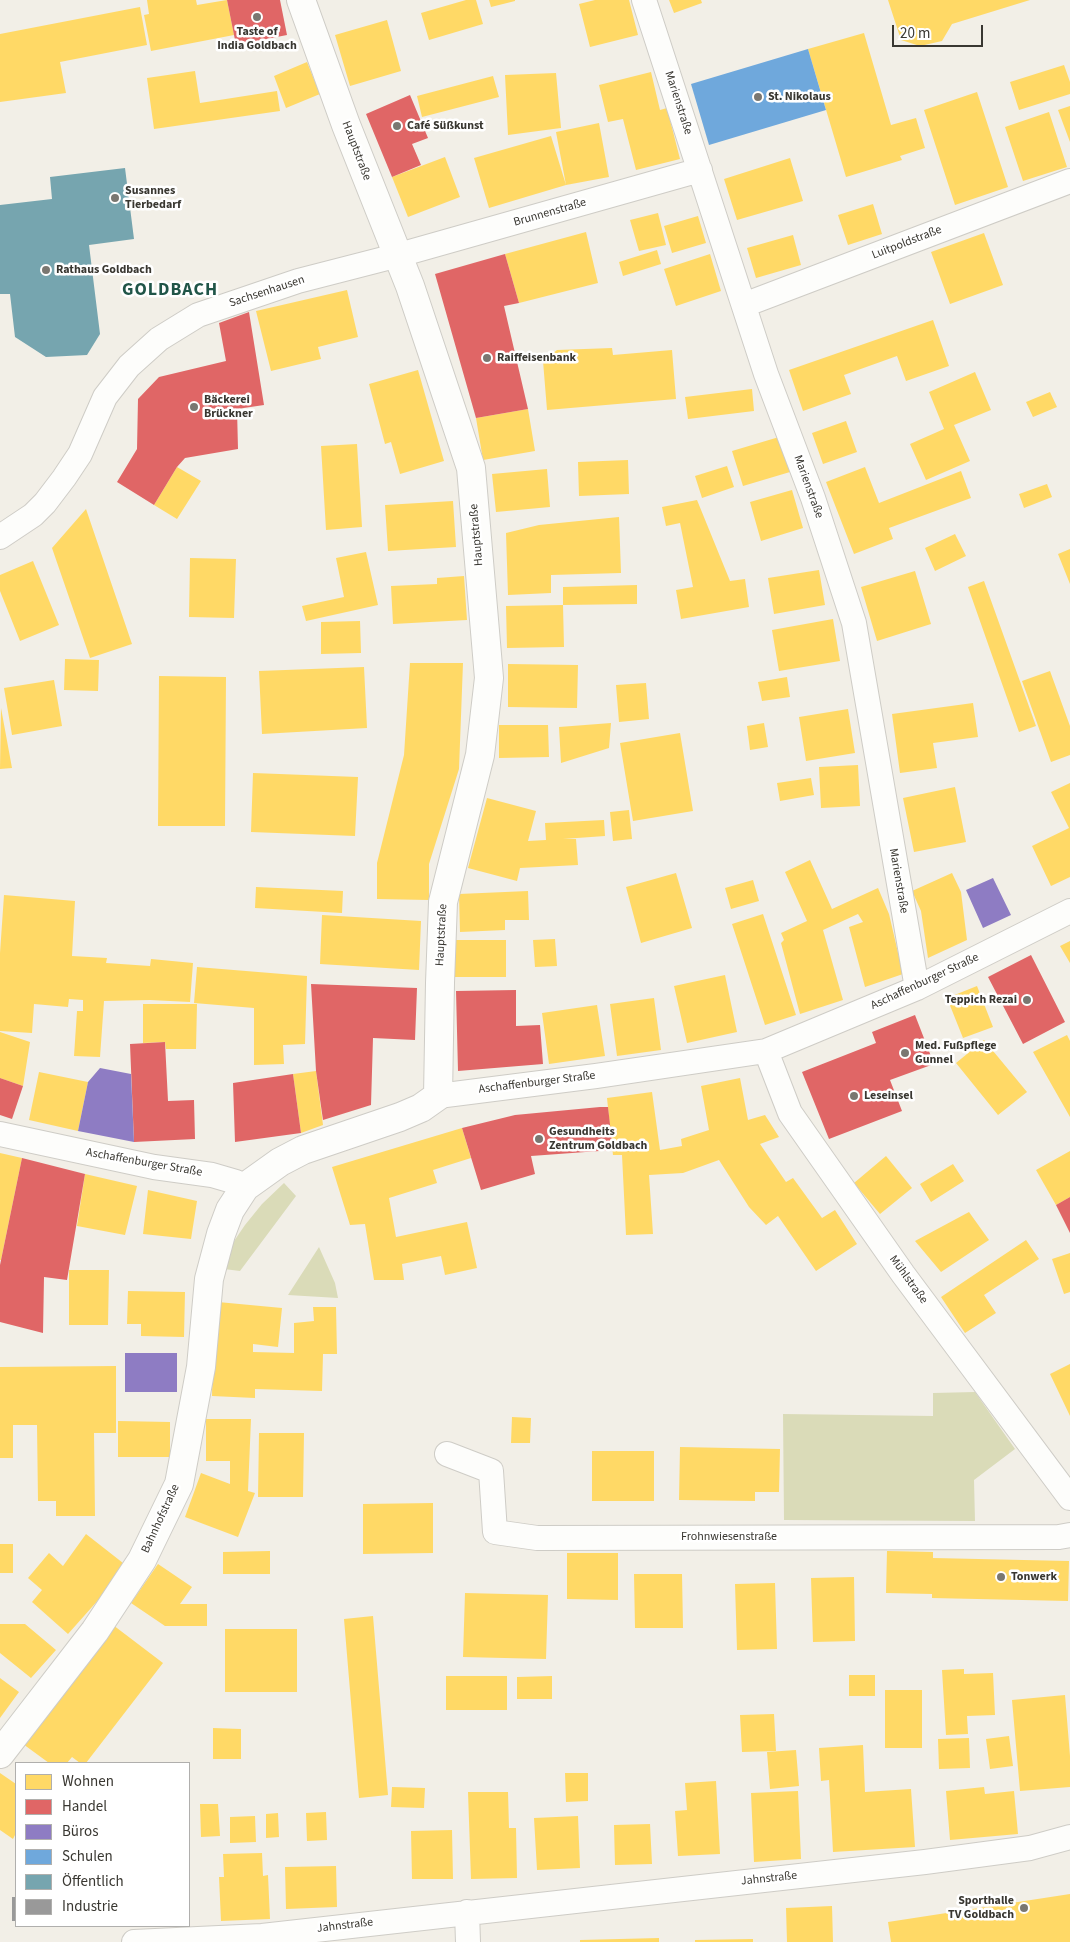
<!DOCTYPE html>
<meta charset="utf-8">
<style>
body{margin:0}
#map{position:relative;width:1070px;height:1942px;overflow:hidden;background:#f2efe7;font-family:"Source Sans 3",sans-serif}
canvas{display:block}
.legend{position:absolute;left:15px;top:1762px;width:175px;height:165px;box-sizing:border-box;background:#fff;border:1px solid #b0afad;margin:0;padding:6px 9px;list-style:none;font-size:15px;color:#393731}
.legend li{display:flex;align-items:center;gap:10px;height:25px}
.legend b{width:25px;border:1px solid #b0afad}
.scale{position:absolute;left:892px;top:25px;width:91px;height:22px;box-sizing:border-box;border:2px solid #393731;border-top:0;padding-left:6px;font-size:15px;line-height:18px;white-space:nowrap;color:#393731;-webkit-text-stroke:4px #fff;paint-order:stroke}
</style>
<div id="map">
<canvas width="1070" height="1942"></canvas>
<ul class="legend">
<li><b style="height:14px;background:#ffd966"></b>Wohnen</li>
<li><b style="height:14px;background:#e06666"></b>Handel</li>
<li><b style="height:14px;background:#8e7cc3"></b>Büros</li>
<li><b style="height:14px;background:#6fa8dc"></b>Schulen</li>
<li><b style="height:14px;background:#76a5af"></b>Öffentlich</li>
<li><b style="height:14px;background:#999"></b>Industrie</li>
</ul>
<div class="scale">20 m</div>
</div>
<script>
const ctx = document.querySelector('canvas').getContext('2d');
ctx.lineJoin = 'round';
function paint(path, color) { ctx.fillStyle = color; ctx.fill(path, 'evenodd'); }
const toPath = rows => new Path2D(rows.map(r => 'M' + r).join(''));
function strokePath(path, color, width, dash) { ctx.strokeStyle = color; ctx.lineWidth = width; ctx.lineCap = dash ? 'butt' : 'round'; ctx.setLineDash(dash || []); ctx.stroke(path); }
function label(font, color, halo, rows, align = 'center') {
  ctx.font = font + ' "Source Sans 3",sans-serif'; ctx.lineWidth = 5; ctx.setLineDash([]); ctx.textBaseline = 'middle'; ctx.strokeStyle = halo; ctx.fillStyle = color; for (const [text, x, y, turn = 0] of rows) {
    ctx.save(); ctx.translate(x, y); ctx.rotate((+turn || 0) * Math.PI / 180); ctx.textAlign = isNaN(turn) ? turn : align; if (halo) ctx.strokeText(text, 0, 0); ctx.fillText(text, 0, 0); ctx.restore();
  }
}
paint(toPath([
 [284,1183,296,1196,240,1271,224,1269,230,1247,245,1225,262,1204],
 [319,1247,335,1283,338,1298,288,1295],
 [975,1392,1015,1449,974,1480,975,1521,784,1520,783,1414,933,1416,933,1393]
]), '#dadbb8');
paint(toPath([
 [147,0,196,0,197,5,227,0,234,35,151,51,144,15,149,14],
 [466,0,476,0,483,24,429,40,421,13],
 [489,0,515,0,515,1,491,7],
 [595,0,629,0,638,35,590,47,579,4],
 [669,0,701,0,702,3,674,13],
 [888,0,1030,0,952,24,942,41,920,46,901,40],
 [140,7,147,45,60,62,66,93,0,102,0,34],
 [387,20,401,71,350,86,335,35],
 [864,33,891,125,916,118,925,148,900,156,902,160,846,177,808,49],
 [307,62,320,94,286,108,274,76],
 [1064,65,1070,82,1070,94,1019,110,1010,82],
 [195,71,200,103,277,91,280,111,154,129,147,78],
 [651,72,660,110,667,108,680,159,636,170,623,119,608,122,599,85],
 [556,73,561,128,508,135,505,75],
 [493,76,499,97,422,117,417,96],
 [977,92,1008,187,955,205,924,110],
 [1070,106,1070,142,1058,110],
 [1049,112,1067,167,1023,181,1005,127],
 [599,123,609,177,566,185,489,208,474,158,551,136,566,185,556,132],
 [445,157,460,197,408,217,392,177],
 [790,158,803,201,737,220,724,179],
 [873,204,882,234,848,245,838,215],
 [658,213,666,245,639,251,630,220],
 [698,216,706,243,672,253,664,226],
 [586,232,598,283,519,303,505,254],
 [984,233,1003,285,950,304,931,252],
 [793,235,801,265,756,278,747,248],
 [657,250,661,264,623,276,619,262],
 [710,254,721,291,676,306,664,269],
 [347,290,358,337,318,347,321,359,271,371,256,311],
 [933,320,949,366,906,381,897,356,844,375,851,394,803,411,789,370],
 [612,348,613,355,672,350,676,399,547,410,543,361,557,350],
 [418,370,444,461,400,474,391,442,385,444,369,384],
 [975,372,991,410,954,425,970,461,926,480,910,444,944,429,929,392],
 [752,389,754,411,688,419,685,397],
 [1050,392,1057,407,1033,417,1026,402],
 [528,409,535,451,483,460,476,418],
 [846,421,857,452,823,464,812,433],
 [779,437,790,472,743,486,732,451],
 [357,444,362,527,326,530,321,446],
 [628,460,629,494,579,496,578,462],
 [727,466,734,487,702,498,695,476],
 [177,467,201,481,177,519,154,505],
 [865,467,879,503,961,471,971,498,889,528,893,539,854,554,826,482],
 [547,469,550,507,496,512,492,474],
 [1047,484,1052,497,1024,508,1019,494],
 [792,490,803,528,761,541,750,502],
 [697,500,730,581,745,579,749,607,681,619,676,590,693,587,680,523,666,526,662,507],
 [453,501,456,547,388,551,385,505],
 [86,509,132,644,90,658,52,548],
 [619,517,621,573,551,575,551,593,508,595,506,533,539,525],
 [955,534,966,556,935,571,925,548],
 [1070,549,1070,584,1058,554],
 [366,552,378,605,306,621,302,606,344,597,336,558],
 [190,558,236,559,234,618,189,617],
 [33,561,59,625,20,641,0,591,0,575],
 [819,570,825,605,774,614,768,578],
 [915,571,931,624,877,641,861,587],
 [464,576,467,620,393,624,391,586,437,584,437,578],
 [984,581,1036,726,1019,732,968,587],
 [637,585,637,604,563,605,563,587],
 [563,605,564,647,507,648,506,606],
 [833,619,840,661,779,671,772,630],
 [360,621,361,653,321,654,321,622],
 [65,659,99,660,98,691,64,690],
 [410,663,463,663,459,769,429,864,429,900,377,899,377,863,404,755],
 [508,664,578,665,577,708,508,707],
 [364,667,367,728,262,734,259,671],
 [1050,671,1070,726,1070,755,1051,762,1022,681],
 [159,676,226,677,225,826,158,826],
 [787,677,790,697,762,701,758,682],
 [54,680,62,726,12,735,4,688],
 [646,683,649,719,619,722,616,685],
 [973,703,978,737,933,743,937,768,900,773,892,714],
 [1,708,12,768,0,769],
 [848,709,855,753,806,761,799,717],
 [611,723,609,748,561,763,559,727],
 [764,723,768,747,750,750,747,726],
 [499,725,548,725,549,757,499,758],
 [680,733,693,811,633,821,620,743],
 [858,765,860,806,821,808,819,767],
 [253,773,358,777,355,836,251,832],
 [811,778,814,795,780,801,777,783],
 [1070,783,1070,877,1051,886,1032,846,1069,828,1051,792],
 [955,787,966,842,914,852,903,798],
 [487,798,536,811,528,841,546,840,545,823,604,820,605,836,563,839,576,839,578,865,520,868,517,881,468,868],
 [629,810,632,839,613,841,610,812],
 [810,860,832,909,878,888,889,914,903,974,865,987,849,927,863,922,858,914,823,930,843,1000,800,1014,781,943,784,940,781,933,807,921,785,872],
 [676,873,692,928,641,943,626,887],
 [952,873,961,892,967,940,928,958,921,911,912,891],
 [753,880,759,901,731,909,725,888],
 [256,887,343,891,342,913,255,908],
 [528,891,529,920,505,920,505,930,460,932,459,894],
 [4,895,75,901,72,956,107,958,106,963,150,966,151,959,193,963,190,1002,150,1000,104,1001,100,1057,74,1056,77,1011,83,1011,83,1000,69,999,68,1007,34,1004,32,1033,0,1031,0,953],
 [763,914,796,1015,765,1025,732,924],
 [322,915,421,921,419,970,320,964],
 [555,939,557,966,535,967,533,940],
 [454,940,506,940,506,977,454,977],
 [1070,941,1070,963,1060,946],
 [197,967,307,976,305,1044,283,1045,284,1064,254,1065,254,1008,194,1003],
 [725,975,737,1032,687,1043,674,986],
 [977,986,993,1027,963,1038,947,998],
 [654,998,661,1050,617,1056,610,1004],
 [143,1004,197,1004,196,1049,166,1049,165,1042,143,1043],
 [597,1005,605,1056,549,1064,542,1013],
 [0,1032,30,1042,23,1086,0,1078],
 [1067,1035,1070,1041,1070,1117,1033,1052],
 [984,1040,1027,1092,998,1115,956,1063],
 [316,1071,323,1125,301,1133,293,1074],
 [39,1072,88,1082,78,1131,29,1120],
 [740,1078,748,1120,765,1115,779,1137,760,1144,786,1182,793,1178,822,1218,835,1210,857,1244,816,1271,778,1216,766,1225,749,1207,719,1160,683,1173,649,1175,653,1234,626,1235,622,1155,613,1155,607,1098,652,1092,660,1150,682,1146,681,1139,709,1130,701,1086],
 [462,1128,471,1158,433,1170,437,1183,389,1198,396,1237,467,1222,477,1268,445,1275,441,1256,402,1264,404,1280,374,1280,365,1224,350,1225,332,1167],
 [1070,1151,1070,1197,1056,1205,1036,1170],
 [0,1153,22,1158,1,1260,0,1260],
 [886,1156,912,1188,880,1214,854,1183],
 [953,1164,964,1181,931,1202,920,1184],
 [85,1174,137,1186,125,1235,77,1226],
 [148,1190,197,1201,191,1239,143,1234],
 [969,1212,989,1240,941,1272,915,1241],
 [1026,1240,1039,1259,984,1295,996,1313,965,1333,941,1297],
 [1070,1253,1070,1292,1064,1294,1052,1259],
 [69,1270,109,1270,108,1325,69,1325],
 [128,1291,185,1292,184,1337,141,1336,141,1324,127,1324],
 [218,1302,282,1308,278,1347,253,1344,253,1352,294,1353,294,1323,314,1321,313,1307,336,1307,337,1354,323,1354,322,1391,255,1389,255,1398,212,1396,213,1351],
 [1070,1364,1070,1416,1050,1374],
 [116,1366,116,1433,94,1433,95,1516,56,1516,56,1501,38,1501,37,1425,13,1425,13,1458,0,1458,0,1367],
 [512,1417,531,1418,530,1443,511,1443],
 [206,1419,251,1419,248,1491,255,1493,238,1537,185,1517,201,1473,230,1484,230,1461,206,1461],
 [118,1421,170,1422,170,1457,118,1457],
 [259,1433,304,1433,303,1497,258,1497],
 [680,1447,780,1449,779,1492,755,1492,755,1501,679,1500],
 [592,1451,654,1451,654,1501,592,1501],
 [433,1503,433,1553,363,1554,363,1504],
 [86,1534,123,1563,100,1598,68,1634,32,1602,42,1590,28,1578,49,1553,63,1566],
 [0,1544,13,1544,13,1573,0,1573],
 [270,1551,270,1574,223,1574,223,1552],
 [887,1551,933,1552,933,1558,1069,1561,1068,1601,932,1598,932,1594,886,1593],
 [567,1553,618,1553,618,1600,567,1599],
 [158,1564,192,1587,180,1604,207,1604,207,1626,165,1626,131,1603],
 [634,1574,682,1574,683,1628,635,1628],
 [854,1577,855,1641,813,1642,811,1578],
 [775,1583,777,1649,737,1650,735,1584],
 [465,1593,548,1595,546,1659,463,1657],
 [373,1616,388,1795,359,1798,344,1619],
 [0,1624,25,1624,56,1650,31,1678,0,1653],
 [113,1625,163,1663,86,1763,80,1763,72,1757,67,1763,49,1763,23,1744],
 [225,1629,297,1629,297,1692,225,1692],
 [964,1669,964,1674,993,1673,995,1715,967,1716,968,1734,946,1735,942,1670],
 [849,1675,875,1675,875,1696,849,1696],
 [446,1676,507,1676,507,1710,446,1710],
 [552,1676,552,1699,517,1699,517,1677],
 [0,1678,19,1692,0,1718],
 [885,1690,922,1690,922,1748,885,1748],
 [1065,1695,1070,1756,1070,1787,1020,1791,1012,1700],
 [774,1714,776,1751,742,1752,740,1715],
 [213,1728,241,1729,241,1759,213,1759],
 [1009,1736,1013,1766,990,1769,986,1739],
 [969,1738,970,1768,939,1769,938,1739],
 [863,1745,865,1792,911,1789,915,1847,833,1852,829,1780,821,1781,819,1748],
 [796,1750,799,1786,770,1789,767,1752],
 [0,1773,16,1784,16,1833,13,1839,0,1830],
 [565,1773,588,1773,588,1801,566,1802],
 [716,1781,720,1854,678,1856,675,1811,687,1810,685,1783],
 [392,1787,425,1788,424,1808,391,1807],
 [984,1787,985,1794,1014,1791,1018,1834,950,1840,946,1791],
 [798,1791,801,1859,754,1862,751,1793],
 [468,1792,508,1792,509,1828,516,1828,517,1878,471,1879],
 [200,1804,218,1804,220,1836,201,1837],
 [326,1812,327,1840,307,1841,306,1813],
 [278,1813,279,1837,266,1838,266,1814],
 [255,1816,256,1842,230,1843,230,1817],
 [578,1816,580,1868,537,1870,534,1818],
 [650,1824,652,1864,615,1865,614,1825],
 [452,1830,453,1879,412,1879,411,1831],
 [262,1853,263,1876,268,1875,270,1919,221,1921,219,1877,224,1877,223,1854],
 [336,1866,337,1907,286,1909,285,1867],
 [1070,1894,1070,1942,891,1942,888,1922],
 [832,1906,833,1942,787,1942,786,1908],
 [659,1938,659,1942,580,1942,580,1940],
 [753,1939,753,1942,695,1942,695,1940]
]), '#ffd966');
paint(toPath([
 [227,0,280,0,287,35,236,45],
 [410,95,428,138,412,144,421,165,392,177,366,114],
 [505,254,519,303,504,306,528,409,476,418,435,274],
 [249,312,264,405,237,409,238,449,185,458,177,467,154,505,117,482,137,449,138,399,159,377,226,361,219,323],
 [1031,955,1065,1022,1023,1044,988,977],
 [311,984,417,988,415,1040,373,1038,371,1105,323,1120,316,1071],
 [516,990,516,1026,540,1025,543,1064,458,1071,456,991],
 [915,1015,934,1064,890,1080,902,1111,829,1139,802,1072,876,1043,872,1032],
 [165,1042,168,1101,194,1100,195,1139,134,1142,130,1044],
 [293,1074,301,1133,235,1142,233,1083],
 [0,1078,23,1086,12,1119,0,1115],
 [600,1107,608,1107,613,1150,531,1156,535,1174,481,1190,462,1128,515,1115],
 [22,1158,85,1174,67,1280,44,1277,43,1333,0,1322,0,1265],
 [1070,1197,1070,1233,1056,1205]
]), '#e06666');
paint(toPath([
 [993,878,1011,915,983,928,966,890],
 [100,1068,131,1074,134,1142,78,1131,88,1082],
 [125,1353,177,1353,177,1392,125,1392]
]), '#8e7cc3');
paint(toPath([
 [808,49,826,110,709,145,691,84]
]), '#6fa8dc');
paint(toPath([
 [125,168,134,239,89,245,100,334,87,355,46,357,15,337,10,294,0,294,0,205,52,199,50,177]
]), '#76a5af');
paint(toPath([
 [12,1897,16,1897,16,1921,12,1921]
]), '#999');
const street = toPath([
 [644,0,766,374,813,498,854,623,917,988],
 [744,305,1070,181],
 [0,537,33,515,45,503,64,478,80,454,105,397,129,366,159,339,198,315,298,281,399,255,700,170],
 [766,1051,790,1113,903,1274,1070,1498],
 [438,1096,596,1076,766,1051,917,988,1070,911],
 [0,1134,154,1167,212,1175,236,1182,245,1187],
 [447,1454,491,1471,495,1532,537,1538,1059,1537,1070,1535],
 [467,1912,468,1942],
 [134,1942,262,1936,925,1862,1030,1848,1070,1837]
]);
const secondary = toPath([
 [0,1754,95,1631,142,1560,179,1484,201,1367,209,1279,221,1234,230,1210,245,1187,280,1162,303,1150,400,1117,421,1108,438,1096,440,983,443,902,480,755,489,678,471,468,410,286,346,125,301,0]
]);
strokePath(street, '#ceccc6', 26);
strokePath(secondary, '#ceccc6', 30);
strokePath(street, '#fdfdfb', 24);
strokePath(secondary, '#fdfdfb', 28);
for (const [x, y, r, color] of [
 [257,17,5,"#7a7771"],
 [758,97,5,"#7a7771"],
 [397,126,5,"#7a7771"],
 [115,198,5,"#7a7771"],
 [46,270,5,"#7a7771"],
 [487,358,5,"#7a7771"],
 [194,407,5,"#7a7771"],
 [1027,1000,5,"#7a7771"],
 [905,1053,5,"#7a7771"],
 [854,1096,5,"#7a7771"],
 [539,1139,5,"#7a7771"],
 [1001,1577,5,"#7a7771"],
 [1024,1908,5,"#7a7771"]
]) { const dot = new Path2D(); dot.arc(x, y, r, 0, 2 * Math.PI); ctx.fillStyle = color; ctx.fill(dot); strokePath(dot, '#fff', 2); }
label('bold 12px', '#393731', '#fff', [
 ["Taste of",257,32,"center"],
 ["India Goldbach",257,46,"center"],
 ["St. Nikolaus",768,97],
 ["Café Süßkunst",407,126],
 ["Susannes",125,191],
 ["Tierbedarf",125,205],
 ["Rathaus Goldbach",56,270],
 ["Raiffeisenbank",497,358],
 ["Bäckerei",204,400],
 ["Brückner",204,414],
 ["Teppich Rezai",1017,1000,"right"],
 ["Med. Fußpflege",915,1046],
 ["Gunnel",915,1060],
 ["Leseinsel",864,1096],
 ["Gesundheits",549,1132],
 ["Zentrum Goldbach",549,1146],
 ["Tonwerk",1011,1577],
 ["Sporthalle",1014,1901,"right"],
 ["TV Goldbach",1014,1915,"right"]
], 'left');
label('12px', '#393731', '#fff', [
 ["Marienstraße",678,103,72],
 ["Hauptstraße",356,151,69],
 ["Brunnenstraße",550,213,-16],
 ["Luitpoldstraße",907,243,-21],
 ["Sachsenhausen",267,292,-18],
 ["Marienstraße",808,487,70],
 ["Hauptstraße",477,535,-95],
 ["Marienstraße",898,881,80],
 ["Hauptstraße",442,935,-87],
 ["Aschaffenburger Straße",925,982,-25],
 ["Aschaffenburger Straße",537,1083,-7],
 ["Aschaffenburger Straße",144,1163,10],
 ["Mühlstraße",908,1280,54],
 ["Bahnhofstraße",161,1519,-65],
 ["Frohnwiesenstraße",729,1537],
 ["Jahnstraße",769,1879,-6],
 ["Jahnstraße",345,1926,-7]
]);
ctx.letterSpacing = '1px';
label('bold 18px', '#205548', '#fff', [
 ["GOLDBACH",170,291]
]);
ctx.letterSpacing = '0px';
</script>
